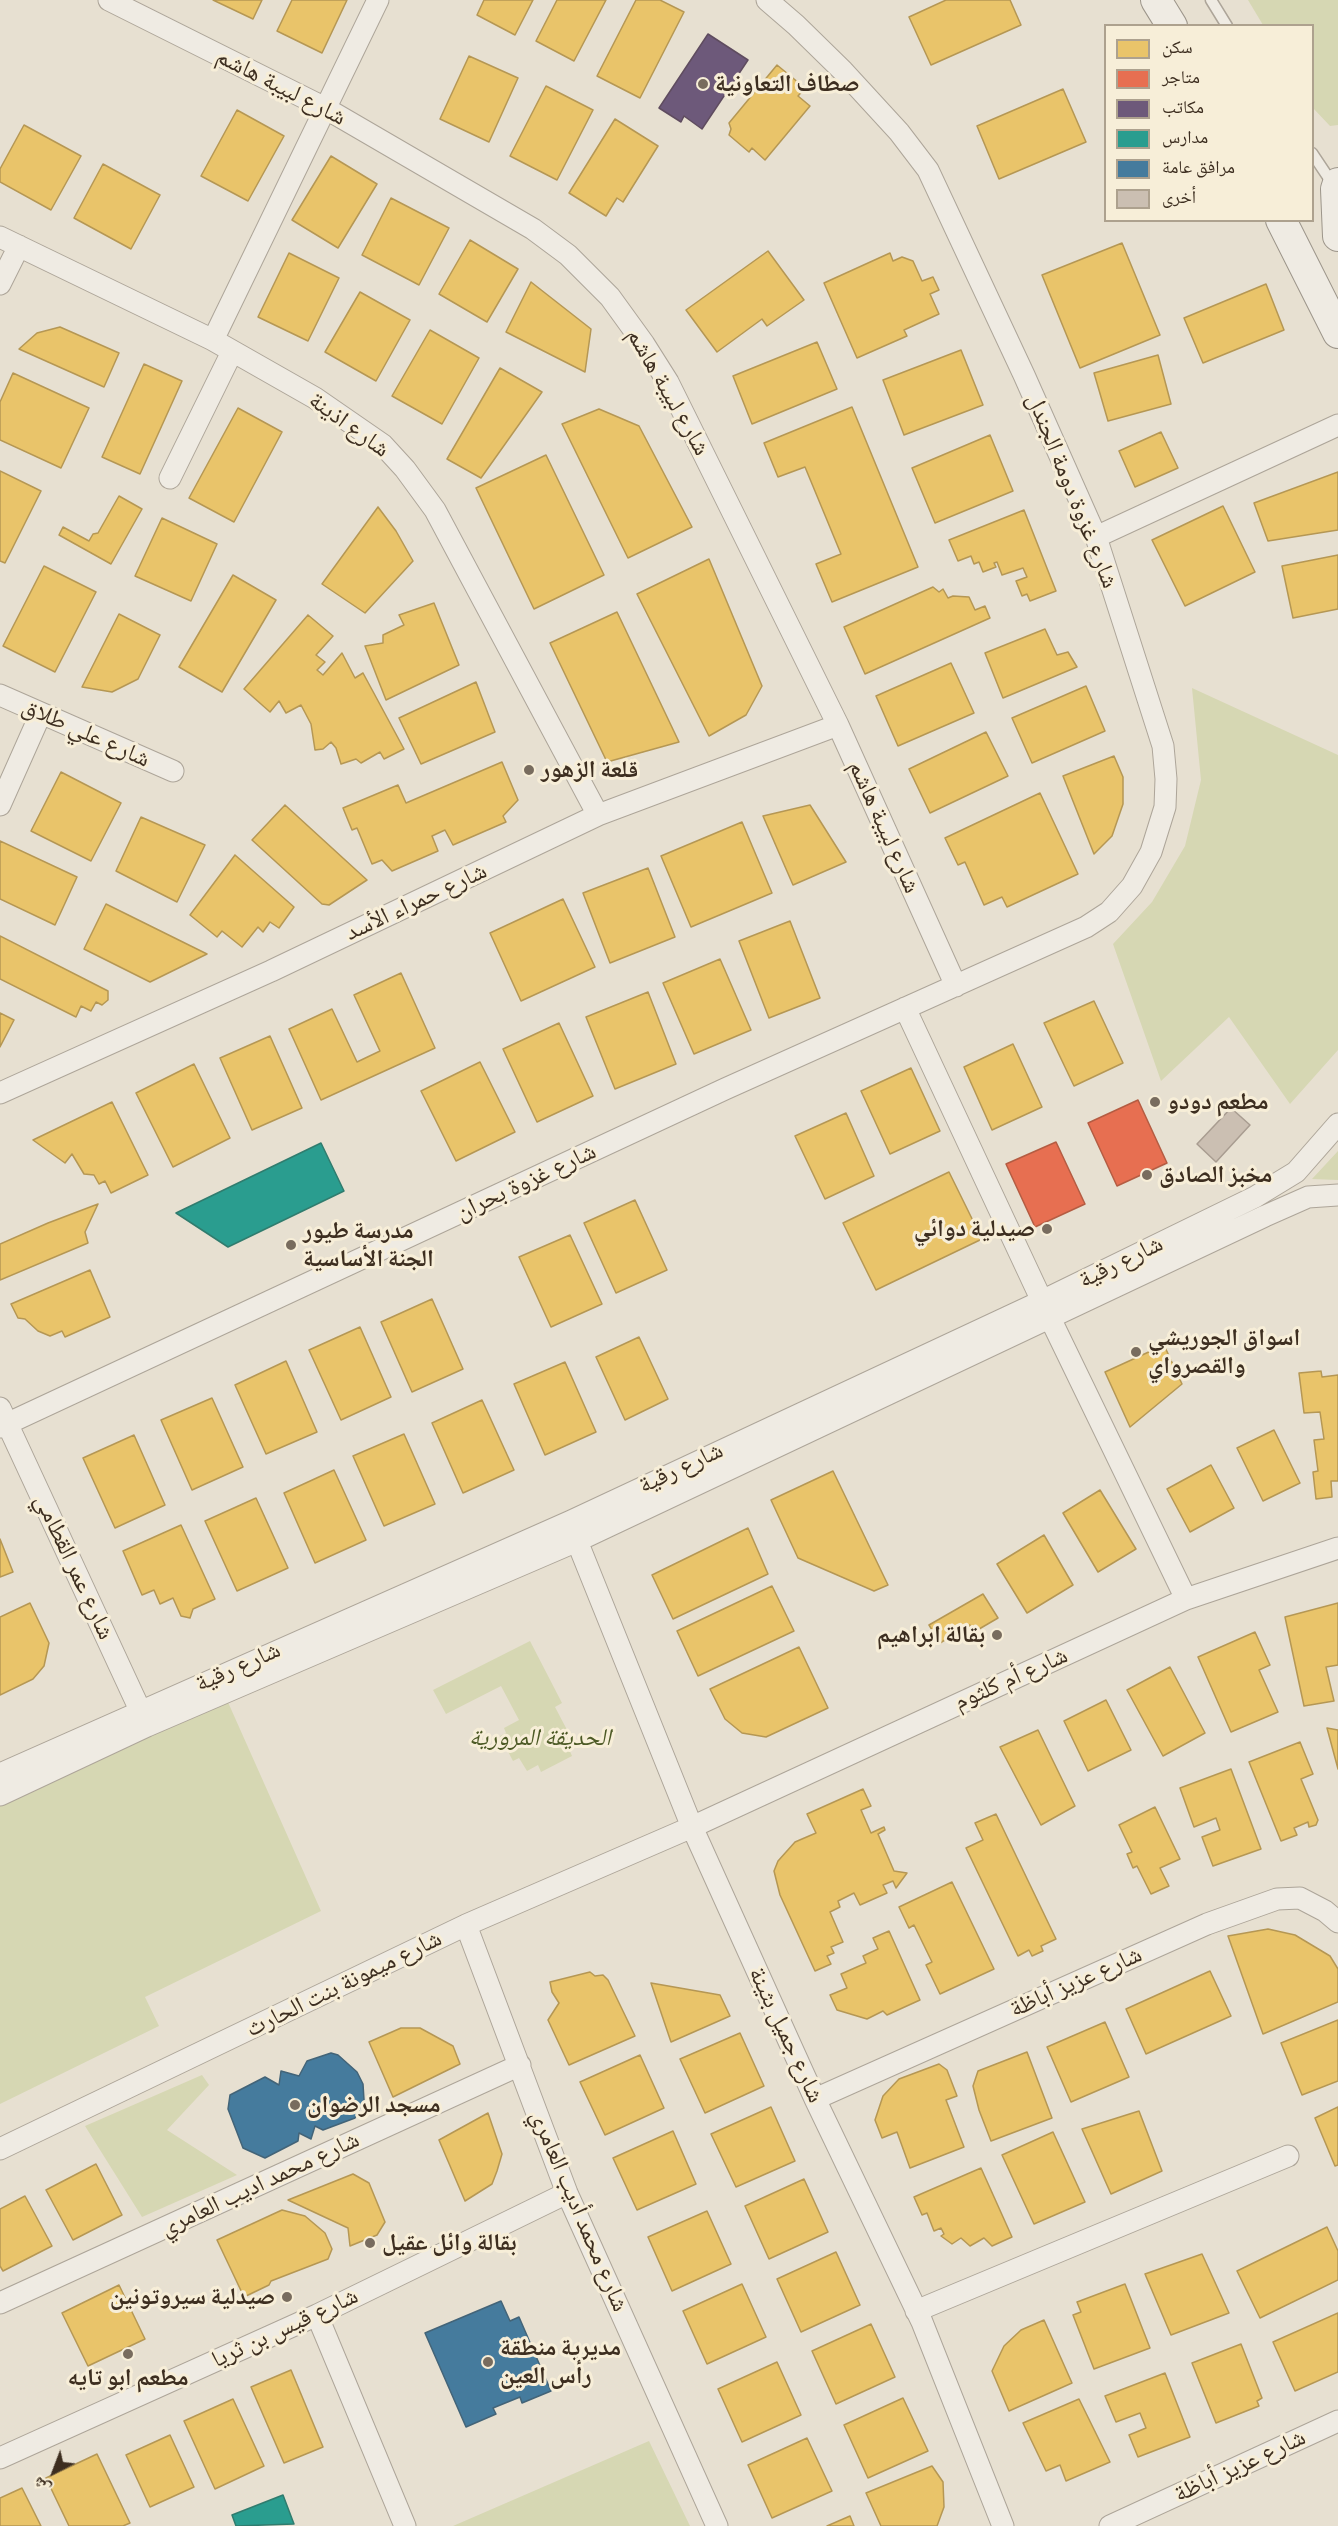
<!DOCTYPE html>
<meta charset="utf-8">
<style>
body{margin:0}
#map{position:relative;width:1338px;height:2526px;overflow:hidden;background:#e7e0d1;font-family:"Zilla Slab","Noto Naskh Arabic",serif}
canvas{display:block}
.legend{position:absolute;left:1104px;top:24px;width:210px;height:198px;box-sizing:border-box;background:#f7eed8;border:2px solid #ada18e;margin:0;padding:8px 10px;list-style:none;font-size:18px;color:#3d2e20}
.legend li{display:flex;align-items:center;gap:12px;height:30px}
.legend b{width:30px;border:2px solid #ada18e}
.north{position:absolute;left:24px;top:2442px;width:60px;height:60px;-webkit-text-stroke:4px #f7eed8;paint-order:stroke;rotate:222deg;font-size:16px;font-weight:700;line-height:24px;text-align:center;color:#3d2e20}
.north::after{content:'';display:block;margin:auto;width:21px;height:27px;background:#3d2e20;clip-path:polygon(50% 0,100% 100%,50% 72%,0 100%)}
</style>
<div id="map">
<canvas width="1338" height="2526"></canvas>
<ul class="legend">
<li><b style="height:16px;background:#e9c46a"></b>سكن</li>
<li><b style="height:16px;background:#e76f51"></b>متاجر</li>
<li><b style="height:16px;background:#6d597a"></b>مكاتب</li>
<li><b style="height:16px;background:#2a9d8f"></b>مدارس</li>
<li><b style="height:16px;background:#457b9d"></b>مرافق عامة</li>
<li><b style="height:16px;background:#cbbfb2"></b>أخرى</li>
</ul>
<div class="north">ش</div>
</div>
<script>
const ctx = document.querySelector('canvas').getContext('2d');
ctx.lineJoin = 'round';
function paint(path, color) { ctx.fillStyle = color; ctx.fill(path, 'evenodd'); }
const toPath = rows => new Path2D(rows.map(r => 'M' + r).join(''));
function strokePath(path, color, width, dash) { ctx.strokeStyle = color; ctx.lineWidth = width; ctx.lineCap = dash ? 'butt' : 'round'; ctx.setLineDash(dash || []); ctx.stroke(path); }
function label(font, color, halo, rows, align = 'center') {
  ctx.font = font + ' "Zilla Slab","Noto Naskh Arabic",serif'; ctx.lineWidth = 6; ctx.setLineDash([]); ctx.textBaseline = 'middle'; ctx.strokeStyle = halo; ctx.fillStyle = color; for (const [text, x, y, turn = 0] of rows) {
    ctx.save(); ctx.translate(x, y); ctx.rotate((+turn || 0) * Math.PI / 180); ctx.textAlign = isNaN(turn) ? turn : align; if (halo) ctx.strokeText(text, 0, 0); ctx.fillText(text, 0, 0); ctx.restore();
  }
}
paint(toPath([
 [1248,0,1338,0,1338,125,1330,126,1313,108,1312,26,1263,25],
 [1192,688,1338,755,1338,1050,1290,1104,1229,1017,1161,1081,1113,944,1152,902,1185,846,1201,780],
 [1338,1151,1338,1180,1312,1179],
 [530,1641,562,1703,555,1707,575,1745,569,1749,572,1756,541,1772,538,1765,527,1771,519,1758,513,1761,500,1736,506,1733,504,1728,519,1720,501,1686,446,1714,433,1690],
 [227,1700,321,1911,145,1997,159,2026,0,2104,0,1804],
 [202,2075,209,2085,167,2130,237,2175,142,2217,85,2126],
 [649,2441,690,2526,453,2526]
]), '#d6d7b3');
const homes = toPath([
 [213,0,262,0,253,19,213,0],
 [292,0,347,0,322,53,277,31,292,0],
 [484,0,533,0,515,35,477,15,484,0],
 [557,0,606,0,574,61,536,41,557,0],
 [636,0,660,0,684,12,640,98,597,76,636,0],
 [946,0,1010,0,1021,25,931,65,909,17,946,0],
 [469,56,518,78,489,142,440,119,469,56],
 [777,65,805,88,798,96,810,106,765,160,752,148,749,152,729,135,731,129,729,123,777,65],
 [546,86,593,110,557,180,510,156,546,86],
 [1063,89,1086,142,999,179,977,126,1063,89],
 [237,110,284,136,248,201,201,176,237,110],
 [615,119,658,146,623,202,617,198,606,216,569,193,615,119],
 [24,125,81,156,51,210,0,182,0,169,24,125],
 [331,156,377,184,338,248,292,220,331,156],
 [103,164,160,195,131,249,74,218,103,164],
 [391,198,449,228,419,285,362,255,391,198],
 [470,240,518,269,487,322,439,294,470,240],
 [1122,243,1160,335,1080,368,1042,275,1122,243],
 [768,251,804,300,767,326,762,319,717,352,686,310,768,251],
 [289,253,339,278,308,341,258,317,289,253],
 [890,253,893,261,902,257,913,261,922,281,933,277,939,290,930,294,939,314,904,330,907,336,857,358,824,283,890,253],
 [531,282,591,329,585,372,506,332,531,282],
 [1266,284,1284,330,1203,363,1184,318,1266,284],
 [360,292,410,320,376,381,325,352,360,292],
 [60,327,119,353,104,387,19,349,37,333,60,327],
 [430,330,479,358,442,424,392,396,430,330],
 [817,342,837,389,752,424,733,376,817,342],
 [961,350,983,405,904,435,883,380,961,350],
 [1158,355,1171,404,1108,421,1094,373,1158,355],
 [144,364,182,381,140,474,102,457,144,364],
 [500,368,542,392,481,478,447,459,500,368],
 [13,373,89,408,61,468,0,440,0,402,13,373],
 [852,407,918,567,832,602,816,564,841,554,805,467,778,477,764,443,852,407],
 [238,408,282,432,234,522,189,498,238,408],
 [599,409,639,426,692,527,628,558,562,424,599,409],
 [1161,432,1178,468,1135,487,1119,451,1161,432],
 [990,435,1013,491,935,523,912,468,990,435],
 [546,455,604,575,534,609,476,488,546,455],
 [0,471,41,491,5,563,0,561,0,471],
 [1338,472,1338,530,1268,541,1254,503,1338,472],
 [119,496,142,509,111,564,59,535,63,527,89,541,93,534,98,533,119,496],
 [1223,506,1255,572,1185,606,1152,540,1223,506],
 [378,507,396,531,413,561,365,613,322,584,378,507],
 [1024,510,1056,591,1030,601,1027,594,1022,596,1016,581,1027,577,1023,568,1002,575,997,562,994,563,996,567,983,572,979,562,974,564,971,556,958,561,949,540,1024,510],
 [162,518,217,544,191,601,135,576,162,518],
 [1338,555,1338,609,1293,618,1282,566,1338,555],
 [709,559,762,686,746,715,709,736,637,594,709,559],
 [44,566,96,592,55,672,3,646,44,566],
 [233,575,276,600,222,692,179,667,233,575],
 [933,587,939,592,943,589,948,598,953,596,969,597,975,610,985,606,990,618,865,674,844,627,933,587],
 [434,603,459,665,386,700,365,646,383,643,383,635,404,625,399,615,434,603],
 [617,612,679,742,607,762,550,643,617,612],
 [119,614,160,635,138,679,112,692,82,687,119,614],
 [308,615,333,636,316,655,325,662,317,670,323,675,342,653,355,678,363,673,404,749,384,759,380,752,361,763,356,759,341,764,336,748,331,742,323,749,315,750,311,724,301,705,286,713,279,701,270,712,244,689,308,615],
 [1045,629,1057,655,1068,652,1077,667,1003,698,985,653,1045,629],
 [951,663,974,713,898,746,876,696,951,663],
 [476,682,495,732,421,764,399,718,476,682],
 [1086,686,1105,731,1032,763,1012,718,1086,686],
 [986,732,1008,776,930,813,909,769,986,732],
 [1114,756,1123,777,1123,804,1112,836,1094,854,1063,776,1114,756],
 [502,762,518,800,503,816,506,822,453,845,445,830,432,836,438,851,392,871,382,860,372,864,357,828,352,830,343,808,398,785,406,803,502,762],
 [61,772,121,803,91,861,31,831,61,772],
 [1040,793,1078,874,1007,907,1002,897,984,905,965,862,958,865,945,838,1040,793],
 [285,805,367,880,329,905,322,904,252,840,285,805],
 [810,805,846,862,793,885,763,816,810,805],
 [141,817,205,845,177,902,116,871,141,817],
 [742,822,772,893,691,927,661,856,742,822],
 [0,841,77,877,55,925,0,899,0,841],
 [235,855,294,907,279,928,270,922,263,932,258,927,242,947,222,931,217,937,190,915,235,855],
 [648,868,675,937,610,963,583,893,648,868],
 [563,899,595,967,521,1001,490,933,563,899],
 [106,904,207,954,150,982,84,949,106,904],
 [790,921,820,998,769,1018,739,941,790,921],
 [0,936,108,991,108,1000,102,1005,96,1002,91,1011,81,1006,76,1017,0,979,0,936],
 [720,959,751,1030,694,1054,663,983,720,959],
 [401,973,435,1048,321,1100,289,1029,332,1009,357,1062,380,1051,354,995,401,973],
 [648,992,676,1064,615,1089,586,1017,648,992],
 [1094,1001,1123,1063,1074,1086,1044,1023,1094,1001],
 [0,1013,14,1020,0,1047,0,1013],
 [559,1023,593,1096,537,1122,503,1049,559,1023],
 [270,1036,302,1108,252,1130,220,1058,270,1036],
 [1013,1044,1042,1107,992,1130,964,1067,1013,1044],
 [480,1062,515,1132,456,1161,421,1091,480,1062],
 [194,1064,230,1138,173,1167,136,1093,194,1064],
 [911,1068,940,1131,890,1154,861,1091,911,1068],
 [112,1102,148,1175,111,1193,105,1181,99,1184,94,1175,84,1174,72,1154,65,1163,33,1140,112,1102],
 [846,1113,874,1176,825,1199,795,1136,846,1113],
 [949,1172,982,1239,876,1290,843,1223,949,1172],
 [635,1200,667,1270,616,1293,584,1223,635,1200],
 [98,1204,85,1232,88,1243,0,1280,0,1244,48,1223,98,1204],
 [570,1235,602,1304,551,1327,519,1257,570,1235],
 [90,1270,110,1317,65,1337,62,1331,50,1336,38,1331,25,1319,18,1318,11,1304,90,1270],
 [432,1299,463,1369,412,1392,381,1322,432,1299],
 [360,1327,391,1397,341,1420,309,1350,360,1327],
 [639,1337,668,1399,625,1420,596,1357,639,1337],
 [1164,1345,1182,1384,1130,1427,1105,1372,1164,1345],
 [286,1361,317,1432,266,1454,235,1385,286,1361],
 [565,1362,596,1432,545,1455,514,1384,565,1362],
 [1321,1371,1322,1377,1338,1375,1338,1481,1331,1481,1332,1497,1316,1499,1313,1472,1318,1471,1314,1440,1324,1439,1320,1412,1304,1413,1299,1373,1321,1371],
 [212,1398,243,1467,192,1490,161,1420,212,1398],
 [482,1400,514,1470,463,1493,432,1423,482,1400],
 [1274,1430,1300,1483,1263,1501,1237,1448,1274,1430],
 [404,1434,435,1504,384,1526,353,1456,404,1434],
 [134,1435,165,1505,115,1528,83,1458,134,1435],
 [1211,1465,1234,1508,1190,1532,1167,1489,1211,1465],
 [334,1470,366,1540,315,1563,284,1493,334,1470],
 [833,1471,888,1585,874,1591,798,1558,771,1500,833,1471],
 [1100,1490,1136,1549,1098,1572,1063,1513,1100,1490],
 [256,1498,288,1568,237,1591,205,1521,256,1498],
 [181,1525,215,1599,193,1609,190,1618,181,1616,173,1598,160,1604,154,1590,142,1595,123,1551,181,1525],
 [748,1528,768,1574,673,1619,652,1575,748,1528],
 [1044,1535,1073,1585,1027,1613,997,1564,1044,1535],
 [0,1539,13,1572,0,1577,0,1539],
 [772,1586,794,1631,698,1676,677,1631,772,1586],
 [983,1594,998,1618,974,1632,970,1625,940,1643,929,1625,983,1594],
 [30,1603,49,1643,44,1666,33,1679,0,1695,0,1617,30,1603],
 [1338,1603,1338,1665,1326,1667,1334,1701,1304,1706,1285,1617,1338,1603],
 [1255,1632,1270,1665,1259,1670,1278,1712,1231,1732,1198,1657,1255,1632],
 [799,1647,828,1708,766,1737,742,1733,725,1719,710,1689,799,1647],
 [1170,1667,1205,1733,1163,1756,1127,1690,1170,1667],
 [1106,1700,1131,1750,1088,1771,1064,1721,1106,1700],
 [1327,1728,1338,1730,1338,1769,1327,1728],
 [1038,1730,1075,1806,1041,1825,1000,1747,1038,1730],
 [1300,1742,1313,1774,1301,1779,1318,1820,1316,1825,1309,1827,1308,1822,1294,1828,1297,1835,1281,1841,1249,1762,1300,1742],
 [1231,1769,1261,1849,1213,1866,1202,1837,1220,1830,1216,1818,1194,1827,1180,1788,1231,1769],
 [863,1789,871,1806,861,1810,871,1833,884,1827,885,1830,878,1834,894,1871,907,1873,896,1888,893,1881,883,1885,887,1893,860,1905,854,1893,838,1901,840,1907,830,1912,843,1942,831,1947,834,1953,827,1956,831,1964,815,1971,780,1895,774,1871,778,1861,795,1842,816,1833,807,1814,863,1789],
 [1155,1807,1180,1859,1160,1868,1169,1886,1151,1894,1137,1866,1133,1868,1127,1854,1132,1852,1119,1825,1155,1807],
 [996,1814,1056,1939,1041,1946,1043,1951,1032,1956,1029,1950,1018,1956,966,1848,983,1840,975,1823,996,1814],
 [952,1882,994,1969,940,1994,926,1965,932,1962,914,1925,909,1928,899,1907,952,1882],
 [1268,1929,1295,1935,1330,1956,1338,1969,1338,2002,1263,2034,1228,1936,1268,1929],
 [889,1931,920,2000,887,2015,883,2011,867,2019,837,2010,830,1995,847,1988,841,1974,866,1963,863,1956,878,1949,873,1938,889,1931],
 [1210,1971,1231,2016,1146,2054,1126,2009,1210,1971],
 [590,1972,595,1976,603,1975,608,1980,635,2036,569,2065,548,2020,559,2003,552,1992,550,1982,590,1972],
 [651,1983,720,1995,730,2016,671,2042,651,1983],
 [1338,2020,1338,2081,1302,2095,1281,2043,1338,2020],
 [1105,2022,1129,2077,1071,2102,1047,2047,1105,2022],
 [401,2028,420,2028,453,2046,460,2064,393,2097,369,2042,401,2028],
 [740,2033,764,2086,705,2113,680,2059,740,2033],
 [1027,2052,1052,2118,991,2141,979,2110,973,2086,978,2071,1027,2052],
 [640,2055,664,2108,605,2135,580,2082,640,2055],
 [939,2064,947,2070,957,2096,946,2100,964,2147,910,2168,897,2132,882,2138,875,2120,883,2096,899,2079,939,2064],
 [771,2107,795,2161,736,2187,711,2134,771,2107],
 [1338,2107,1338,2165,1335,2166,1315,2118,1338,2107],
 [1139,2111,1162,2171,1111,2194,1082,2129,1139,2111],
 [488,2113,502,2154,497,2171,492,2184,465,2201,439,2140,488,2113],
 [673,2131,696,2184,637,2210,613,2158,673,2131],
 [1053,2132,1085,2202,1034,2224,1002,2155,1053,2132],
 [96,2164,122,2215,73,2240,46,2190,96,2164],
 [981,2168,1012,2237,992,2246,984,2238,970,2246,961,2238,952,2244,941,2236,944,2234,941,2228,934,2231,927,2213,922,2215,914,2197,981,2168],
 [353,2174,369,2183,385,2222,377,2235,350,2246,348,2228,288,2200,353,2174],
 [804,2179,828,2232,769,2259,745,2206,804,2179],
 [25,2196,52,2246,3,2271,0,2266,0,2209,25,2196],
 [282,2210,305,2216,325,2233,332,2249,328,2259,271,2281,269,2285,244,2297,217,2240,282,2210],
 [707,2211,731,2264,672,2291,648,2237,707,2211],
 [1327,2227,1338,2251,1338,2280,1260,2318,1237,2271,1327,2227],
 [836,2252,860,2305,801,2332,777,2279,836,2252],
 [1202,2254,1229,2313,1171,2335,1145,2274,1202,2254],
 [742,2284,766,2337,707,2364,683,2311,742,2284],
 [1125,2284,1150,2348,1094,2369,1073,2315,1081,2312,1077,2302,1125,2284],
 [119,2285,145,2339,88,2366,62,2313,119,2285],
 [1338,2313,1338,2372,1295,2391,1273,2342,1338,2313],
 [1044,2320,1072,2383,1009,2411,992,2371,1004,2346,1021,2330,1044,2320],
 [871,2324,895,2377,836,2404,812,2351,871,2324],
 [1241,2344,1262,2398,1257,2401,1259,2406,1216,2423,1192,2363,1241,2344],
 [777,2362,801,2415,742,2442,718,2389,777,2362],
 [291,2370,323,2447,284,2463,251,2387,291,2370],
 [1165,2373,1190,2437,1138,2457,1129,2435,1146,2428,1140,2413,1116,2422,1105,2396,1165,2373],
 [903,2398,928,2451,868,2478,844,2425,903,2398],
 [233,2399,264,2466,215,2489,184,2421,233,2399],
 [1079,2399,1110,2462,1066,2481,1060,2465,1046,2471,1023,2423,1079,2399],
 [170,2435,194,2487,150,2507,126,2455,170,2435],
 [807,2438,832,2491,772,2518,748,2465,807,2438],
 [97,2454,130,2523,123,2526,69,2526,46,2478,97,2454],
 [932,2466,943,2482,944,2507,937,2526,881,2526,866,2493,932,2466],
 [22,2488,41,2526,0,2526,0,2498,22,2488],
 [850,2516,854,2526,827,2526,850,2516]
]);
paint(homes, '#e9c46a');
strokePath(homes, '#b59754', 1.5);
const shops = toPath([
 [1138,1100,1167,1163,1117,1186,1088,1123,1138,1100],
 [1056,1142,1085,1204,1035,1227,1006,1164,1056,1142]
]);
paint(shops, '#e76f51');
strokePath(shops, '#b45c42', 1.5);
const offices = toPath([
 [708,34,748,60,702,129,684,116,681,122,659,108,708,34]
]);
paint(offices, '#6d597a');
strokePath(offices, '#5f4c5f', 1.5);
const schools = toPath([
 [321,1143,344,1191,228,1247,176,1213,321,1143],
 [283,2495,294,2524,236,2526,232,2515,283,2495]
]);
paint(schools, '#2a9d8f');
strokePath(schools, '#307c6e', 1.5);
const public = toPath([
 [331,2053,338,2055,357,2072,363,2084,364,2100,355,2118,323,2130,315,2126,311,2139,299,2133,298,2141,265,2158,243,2148,228,2109,230,2095,265,2077,279,2085,281,2071,299,2076,307,2061,331,2053],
 [501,2301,510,2321,519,2317,551,2391,522,2403,520,2397,493,2408,496,2414,466,2427,425,2333,501,2301]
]);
paint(public, '#457b9d');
strokePath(public, '#436478', 1.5);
const building = toPath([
 [1231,1108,1250,1125,1216,1162,1197,1144,1231,1108]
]);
paint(building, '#cbbfb2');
strokePath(building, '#a89c90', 1.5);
const lane = toPath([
 [1211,0,1227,26],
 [1312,153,1334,186]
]);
const street = toPath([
 [109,0,325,108,533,229,568,255,610,297,644,344,668,382,838,725,956,986],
 [0,237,213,340,315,398,383,445,405,469,435,510,598,815],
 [0,284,19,246],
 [213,340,378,0],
 [170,478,232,352],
 [1096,537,1338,425],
 [0,695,173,771],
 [0,805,41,713],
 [905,1008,1042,1301],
 [0,1093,271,971,598,815,838,725],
 [1050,1318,1186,1599],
 [0,1408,146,1723],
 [0,1427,725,1089,1086,927,1109,912,1132,886,1151,852,1165,807,1166,779,1163,746,1096,537,1024,375,928,170,899,132,843,71,796,25,767,0],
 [577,1541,692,1827,815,2099,922,2322,1003,2526],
 [0,1774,571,1521,1042,1301,1255,1197,1296,1172,1338,1124],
 [0,1795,147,1726,577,1541,1265,1216,1308,1197,1338,1195],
 [466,1925,567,2193,717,2526],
 [815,2099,1207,1924,1277,1899,1300,1898,1325,1911,1338,1922],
 [0,2149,466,1925,692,1827,1186,1599,1338,1548],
 [0,2303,520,2065],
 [916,2311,1288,2156],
 [317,2315,405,2526],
 [0,2458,317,2315,567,2193],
 [1110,2526,1338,2421]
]);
const secondary = toPath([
 [1156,0,1172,26],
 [1338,183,1336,189,1338,236],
 [1281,220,1338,333]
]);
strokePath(lane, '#ada599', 13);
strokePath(street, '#ada599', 23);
strokePath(secondary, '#9c958a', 32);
strokePath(lane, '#efebe3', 10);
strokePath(street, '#efebe3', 21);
strokePath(secondary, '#efebe3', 30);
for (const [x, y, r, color] of [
 [703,84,6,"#786c5e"],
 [529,770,6,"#786c5e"],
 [1155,1102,6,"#786c5e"],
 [1147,1175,6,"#786c5e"],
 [1047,1229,6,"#786c5e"],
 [291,1245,6,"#786c5e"],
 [1136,1352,6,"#786c5e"],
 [997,1635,6,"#786c5e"],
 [295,2105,6,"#786c5e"],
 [370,2243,6,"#786c5e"],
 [287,2297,6,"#786c5e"],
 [128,2354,6,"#786c5e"],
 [488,2362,6,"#786c5e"]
]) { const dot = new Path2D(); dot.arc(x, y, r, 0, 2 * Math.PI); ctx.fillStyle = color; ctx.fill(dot); strokePath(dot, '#f7eed8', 2); }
label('bold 24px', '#3d2e20', '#f7eed8', [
 ["صطاف التعاونية",715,84],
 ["قلعة الزهور",541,770],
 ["مطعم دودو",1167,1102],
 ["مخبز الصادق",1159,1175],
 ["صيدلية دوائي",1035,1229,"right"],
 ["مدرسة طيور",303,1231],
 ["الجنة الأساسية",303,1259],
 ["اسواق الجوريشي",1148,1338],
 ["والقصرواي",1148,1366],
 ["بقالة ابراهيم",985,1635,"right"],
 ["مسجد الرضوان",307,2105],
 ["بقالة وائل عقيل",382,2243],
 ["صيدلية سيروتونين",275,2297,"right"],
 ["مديرية منطقة",500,2348],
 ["رأس العين",500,2376],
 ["مطعم ابو تايه",128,2378,"center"]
], 'left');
label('24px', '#3d2e20', '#f7eed8', [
 ["شارع لبيبة هاشم",281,87,27],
 ["شارع لبيبة هاشم",668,392,60],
 ["شارع اذينة",349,425,36],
 ["شارع غزوة دومة الجندل",1072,491,68],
 ["شارع علي طلاق",86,733,24],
 ["شارع لبيبة هاشم",884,827,66],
 ["شارع حمراء الأسد",416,902,-25],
 ["شارع غزوة بحران",526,1182,-25],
 ["شارع رقية",1121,1262,-26],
 ["شارع رقية",681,1468,-25],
 ["شارع عمر القطامي",74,1567,65],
 ["شارع رقية",238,1667,-24],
 ["شارع أم كلثوم",1011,1679,-24],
 ["شارع عزيز أباظة",1076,1982,-24],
 ["شارع ميمونة بنت الحارث",344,1984,-26],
 ["شارع جميل بثينة",786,2035,65],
 ["شارع محمد اديب العامري",260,2184,-25],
 ["شارع محمد أديب العامري",579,2211,67],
 ["شارع قيس بن ثريا",285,2328,-25],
 ["شارع عزيز أباظة",1240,2466,-25]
]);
label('italic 24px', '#4d5a26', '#f7eed8', [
 ["الحديقة المرورية",540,1738]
]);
</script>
